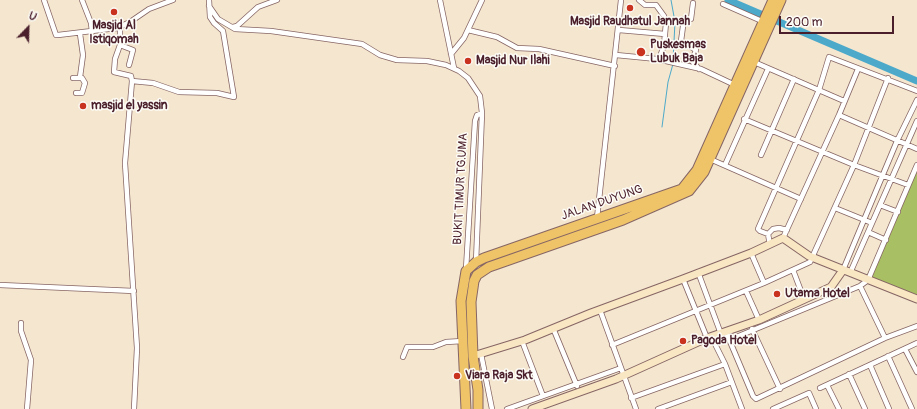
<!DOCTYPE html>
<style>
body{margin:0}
#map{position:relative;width:917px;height:409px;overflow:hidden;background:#f4e6cf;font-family:Pangolin,sans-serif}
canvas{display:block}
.north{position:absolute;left:8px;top:8px;width:40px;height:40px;-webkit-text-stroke:3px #fdfcf7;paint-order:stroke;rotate:23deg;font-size:11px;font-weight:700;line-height:16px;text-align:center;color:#4a1f2b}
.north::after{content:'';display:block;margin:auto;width:14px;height:18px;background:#4a1f2b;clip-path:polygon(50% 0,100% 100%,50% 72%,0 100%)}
.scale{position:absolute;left:779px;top:16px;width:115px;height:18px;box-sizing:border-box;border:2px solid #4a1f2b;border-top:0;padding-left:5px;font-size:12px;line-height:14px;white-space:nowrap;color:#4a1f2b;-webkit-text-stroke:3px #fdfcf7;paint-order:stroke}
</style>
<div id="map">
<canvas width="917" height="409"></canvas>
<div class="north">U</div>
<div class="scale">200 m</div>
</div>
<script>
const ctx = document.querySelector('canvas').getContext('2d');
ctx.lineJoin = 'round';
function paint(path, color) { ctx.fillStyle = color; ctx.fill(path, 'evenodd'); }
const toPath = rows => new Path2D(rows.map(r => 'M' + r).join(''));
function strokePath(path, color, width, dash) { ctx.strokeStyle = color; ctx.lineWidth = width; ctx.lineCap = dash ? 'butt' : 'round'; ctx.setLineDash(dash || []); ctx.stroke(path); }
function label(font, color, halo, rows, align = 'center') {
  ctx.font = font + ' Pangolin,sans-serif'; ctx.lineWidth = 3; ctx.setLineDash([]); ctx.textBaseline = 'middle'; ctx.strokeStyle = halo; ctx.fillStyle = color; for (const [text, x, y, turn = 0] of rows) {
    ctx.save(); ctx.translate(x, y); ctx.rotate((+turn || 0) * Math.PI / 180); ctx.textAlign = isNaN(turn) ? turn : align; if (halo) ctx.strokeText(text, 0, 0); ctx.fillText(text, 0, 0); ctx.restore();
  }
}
paint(toPath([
 [917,168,917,296,866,277]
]), '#a8bf64');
strokePath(toPath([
 [671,0,675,22,673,61],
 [662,127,668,82,673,64]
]), '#4ca9ca', 1);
strokePath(toPath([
 [728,0,917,81]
]), '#4ca9ca', 7);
const street = toPath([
 [44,0,56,35,58,35,117,28,130,22,149,9,173,0],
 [82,0,91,23,92,32],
 [440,0,454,68],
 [639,0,645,5,656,5,664,16,666,23,664,45,660,57,657,59],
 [693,3,691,19,684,19,681,41,696,50,692,61,699,69],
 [723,4,764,22],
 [209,6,218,19,235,29,271,31,362,44,380,55,397,60,427,61,446,65,459,71,468,78,480,96,482,113,476,262],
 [120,26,120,45,115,59,114,72,131,76,132,81,125,163,137,348,134,409],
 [233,27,237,26,258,7,277,0],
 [468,30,497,37,517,48,539,49,615,66],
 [619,30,665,34],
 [80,34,83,55,80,77],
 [120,45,133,50,129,65],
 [451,54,464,38,482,0],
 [616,55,657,59,701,69,735,85],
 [754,62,844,101],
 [73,78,82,78,85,83,82,93,76,93],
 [132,81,153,83,179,92,217,93,234,97,223,31,214,23,210,17,209,0],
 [839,115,917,149],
 [744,119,854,165,908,185],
 [761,155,794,79],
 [710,159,801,199],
 [725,165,768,69],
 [880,205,898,212],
 [835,208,872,223],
 [597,218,621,0],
 [868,232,886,240],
 [768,234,760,231,758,229,819,90,829,57,917,91],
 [783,238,839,115,858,69],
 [770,245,768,234,773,229,779,228,787,230],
 [751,253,764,283],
 [466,269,475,121,477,115,482,113],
 [793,270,804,299],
 [843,270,897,141,917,100],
 [698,272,721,334],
 [850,273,917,121],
 [683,279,707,338],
 [0,285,134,291],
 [860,286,885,338],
 [746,291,759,320],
 [600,310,636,409],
 [21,323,21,331,31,360,27,409],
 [553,328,577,386],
 [752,329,780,389],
 [726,332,753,396,756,399,885,338,917,326],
 [710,337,712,338,725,364,742,409],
 [729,340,860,286,868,280,917,165],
 [522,341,543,396],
 [612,345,764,283,810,262,854,165,888,78],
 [905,349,917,372],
 [481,354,492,409],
 [888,356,912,409],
 [403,357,407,347,433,347,446,342,463,341],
 [870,365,889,409],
 [849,374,865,409],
 [827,385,839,409],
 [820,388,917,343],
 [631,398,725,364],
 [507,409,621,368],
 [658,409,732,382],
 [773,409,809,393,816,409]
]);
const secondary = toPath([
 [473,356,525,340,591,313,683,279,751,253,783,238,809,256,917,299],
 [532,409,616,379,707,338,759,320,831,287,843,270]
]);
const highway = toPath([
 [466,409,461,301,466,271,476,262,484,258,682,189,697,170,773,0],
 [478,409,478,390,473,356,471,302,474,281,477,275,489,267,623,220,689,191,704,172,781,0]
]);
strokePath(street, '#866564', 6);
strokePath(secondary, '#866564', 9);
strokePath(highway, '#866564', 11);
strokePath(street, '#fff', 4.5);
strokePath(secondary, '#f9e7c3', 7);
strokePath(highway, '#efc469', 9);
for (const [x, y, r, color] of [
 [630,8,4,"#c8321e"],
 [114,12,4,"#c8321e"],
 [641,52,5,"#c8321e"],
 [468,61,4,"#c8321e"],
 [83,106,4,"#c8321e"],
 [777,294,4,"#c8321e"],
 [683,341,4,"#c8321e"],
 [457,376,4,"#c8321e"]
]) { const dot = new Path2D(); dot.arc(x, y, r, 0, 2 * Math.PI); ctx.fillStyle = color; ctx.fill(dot); strokePath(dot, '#fdfcf7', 1.5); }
label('bold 12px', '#4a1f2b', '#fdfcf7', [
 ["Masjid Raudhatul Jannah",630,22,"center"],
 ["Masjid Al",114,26,"center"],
 ["Istiqomah",114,40,"center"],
 ["Puskesmas",650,45],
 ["Lubuk Baja",650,59],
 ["Masjid Nur Ilahi",476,61],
 ["masjid el yassin",91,106],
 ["Utama Hotel",785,294],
 ["Pagoda Hotel",691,341],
 ["Viara Raja Skt",465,376]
], 'left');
label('12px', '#4a1f2b', '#fdfcf7', [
 ["BUKIT TIMUR TG.UMA",461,189,-87],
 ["JALAN DUYUNG",602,203,-19]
]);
</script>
